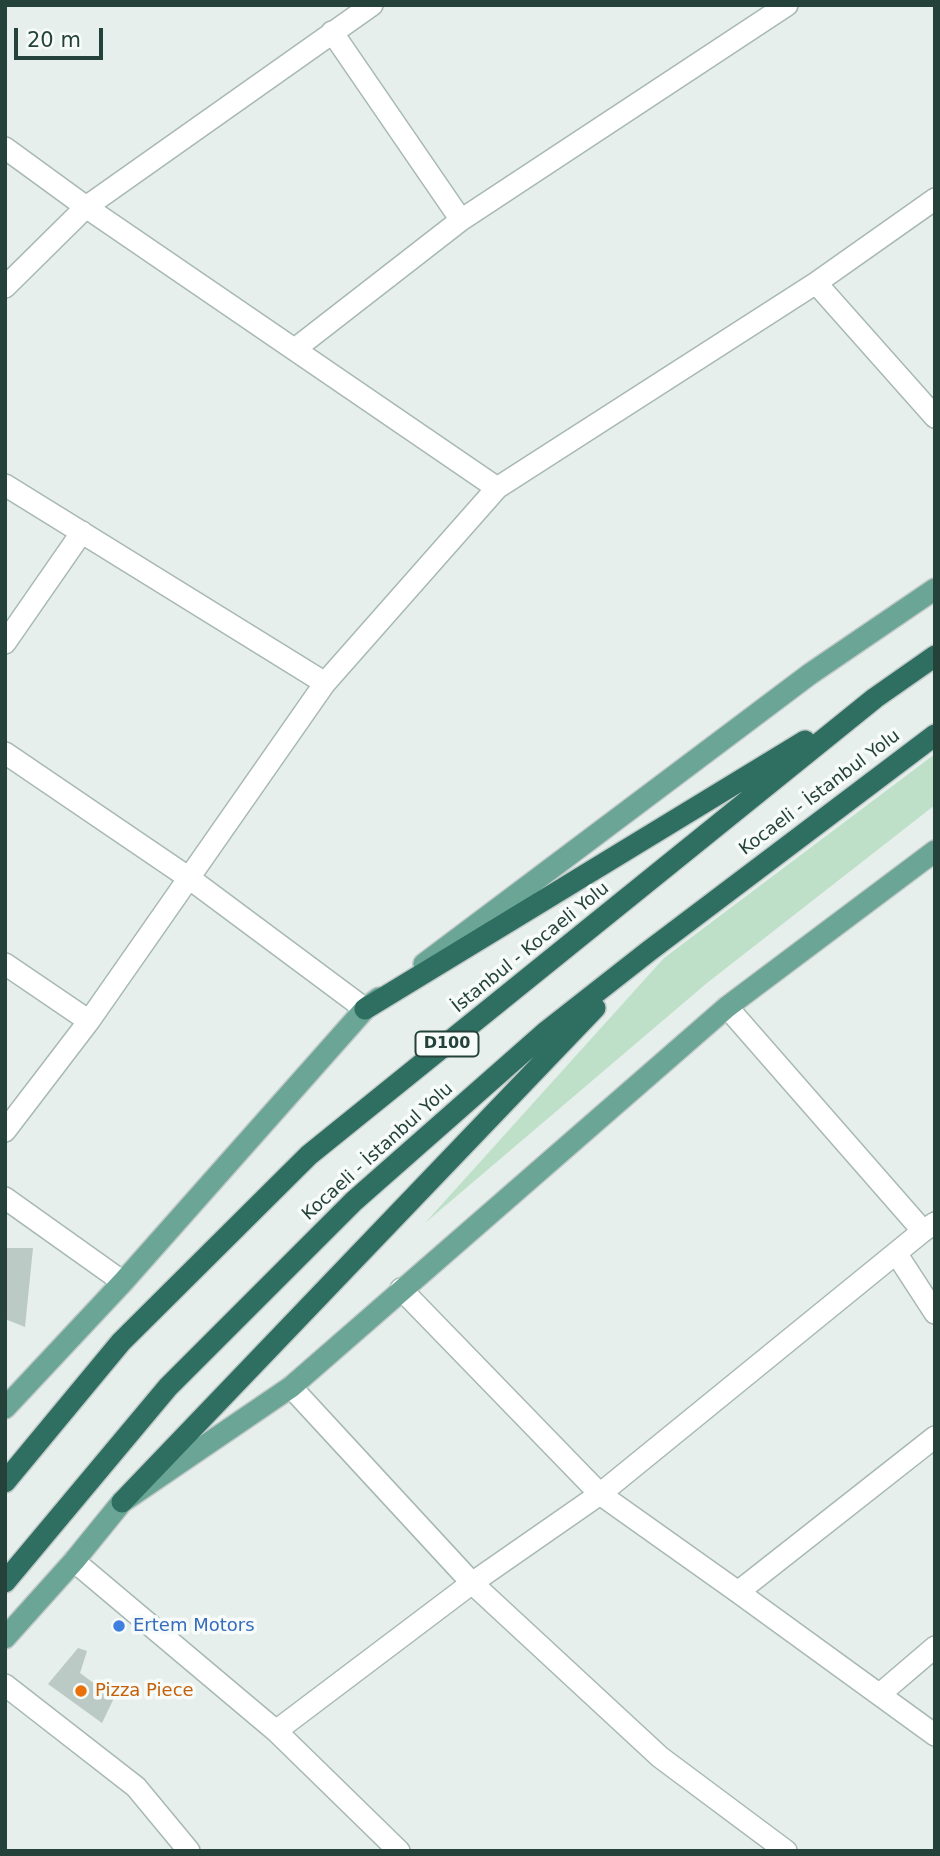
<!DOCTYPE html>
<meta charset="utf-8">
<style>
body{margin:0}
#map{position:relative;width:940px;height:1856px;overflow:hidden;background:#e6efeb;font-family:"DejaVu Sans",sans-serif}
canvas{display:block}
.frame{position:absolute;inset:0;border:7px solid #24423a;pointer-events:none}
.scale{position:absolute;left:14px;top:28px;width:89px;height:32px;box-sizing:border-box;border:4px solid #24423a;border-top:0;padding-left:9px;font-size:21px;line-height:24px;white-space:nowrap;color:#24423a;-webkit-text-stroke:5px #f7fbf9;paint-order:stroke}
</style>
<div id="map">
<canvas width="940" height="1856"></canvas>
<div class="frame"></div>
<div class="scale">20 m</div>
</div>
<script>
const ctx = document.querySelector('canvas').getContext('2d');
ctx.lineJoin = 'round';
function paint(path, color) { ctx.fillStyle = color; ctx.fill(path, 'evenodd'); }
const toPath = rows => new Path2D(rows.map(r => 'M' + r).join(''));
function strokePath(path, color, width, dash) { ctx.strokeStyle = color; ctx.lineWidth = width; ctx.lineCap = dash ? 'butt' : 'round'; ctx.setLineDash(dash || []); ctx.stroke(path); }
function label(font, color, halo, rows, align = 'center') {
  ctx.font = font + ' "DejaVu Sans",sans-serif'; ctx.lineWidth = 7; ctx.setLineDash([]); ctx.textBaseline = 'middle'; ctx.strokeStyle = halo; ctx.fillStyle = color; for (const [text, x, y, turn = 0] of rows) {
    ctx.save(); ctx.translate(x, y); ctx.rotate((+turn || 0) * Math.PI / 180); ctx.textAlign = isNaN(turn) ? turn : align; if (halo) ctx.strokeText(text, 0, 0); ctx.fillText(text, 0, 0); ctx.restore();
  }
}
paint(toPath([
 [935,754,935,805,707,983,425,1223,664,958]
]), '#bfe0c8');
paint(toPath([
 [5,1248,33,1248,25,1327,5,1319],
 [78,1648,87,1651,80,1673,114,1698,102,1723,48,1684]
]), '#bbcac4');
const minor = toPath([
 [332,32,461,220],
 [5,148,86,207,497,488],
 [816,283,935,417],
 [5,287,86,207,372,5],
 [295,349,461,220,787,5],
 [5,485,325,683],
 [5,643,82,532],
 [5,753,189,878,365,1009],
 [5,964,89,1021],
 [727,1007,923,1231],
 [5,1131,89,1021,325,683,497,488,816,283,935,199],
 [5,1198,123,1282],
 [896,1253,935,1313],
 [401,1289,600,1494,738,1592,935,1735],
 [291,1387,472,1583,660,1757,786,1851],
 [74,1561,276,1731,399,1851],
 [738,1592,935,1437],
 [5,1685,136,1787,189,1851],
 [880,1694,935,1647],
 [276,1731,472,1583,600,1494,923,1231,935,1223]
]);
const major = toPath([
 [424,964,810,674,935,589],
 [5,1408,123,1282,365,1009,379,998],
 [5,1638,74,1561,122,1502,291,1387,727,1007,935,851]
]);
const highway = toPath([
 [365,1009,805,741],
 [5,1482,121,1342,309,1155,875,698,935,656],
 [122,1502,595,1008],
 [5,1582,168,1387,354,1201,547,1031,649,951,935,735]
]);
strokePath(minor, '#a8b8b2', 24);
strokePath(major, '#c2cac8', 24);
strokePath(highway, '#c2cac8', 24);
strokePath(minor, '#fff', 21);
strokePath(major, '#6aa596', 21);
strokePath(highway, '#2f6f62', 21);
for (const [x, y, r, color] of [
 [119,1626,7,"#3f7fe0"],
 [81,1691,7,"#e8710a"]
]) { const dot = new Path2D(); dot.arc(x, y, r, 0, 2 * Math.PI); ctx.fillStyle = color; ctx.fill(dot); strokePath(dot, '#f7fbf9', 2.5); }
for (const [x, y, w] of [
 [447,1044,63]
]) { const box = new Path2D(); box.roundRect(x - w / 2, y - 12.5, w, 25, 5); ctx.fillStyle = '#f7fbf9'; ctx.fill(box); strokePath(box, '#24423a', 2); }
label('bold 16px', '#24423a', null, [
 ["D100",447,1044]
]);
label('18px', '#24423a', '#f7fbf9', [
 ["Kocaeli - İstanbul Yolu",820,793,-37],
 ["İstanbul - Kocaeli Yolu",531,948,-39],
 ["Kocaeli - İstanbul Yolu",378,1152,-42]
]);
label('18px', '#366cbe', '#f7fbf9', [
 ["Ertem Motors",133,1626]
], 'left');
label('18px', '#c56008', '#f7fbf9', [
 ["Pizza Piece",95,1691]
], 'left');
</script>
